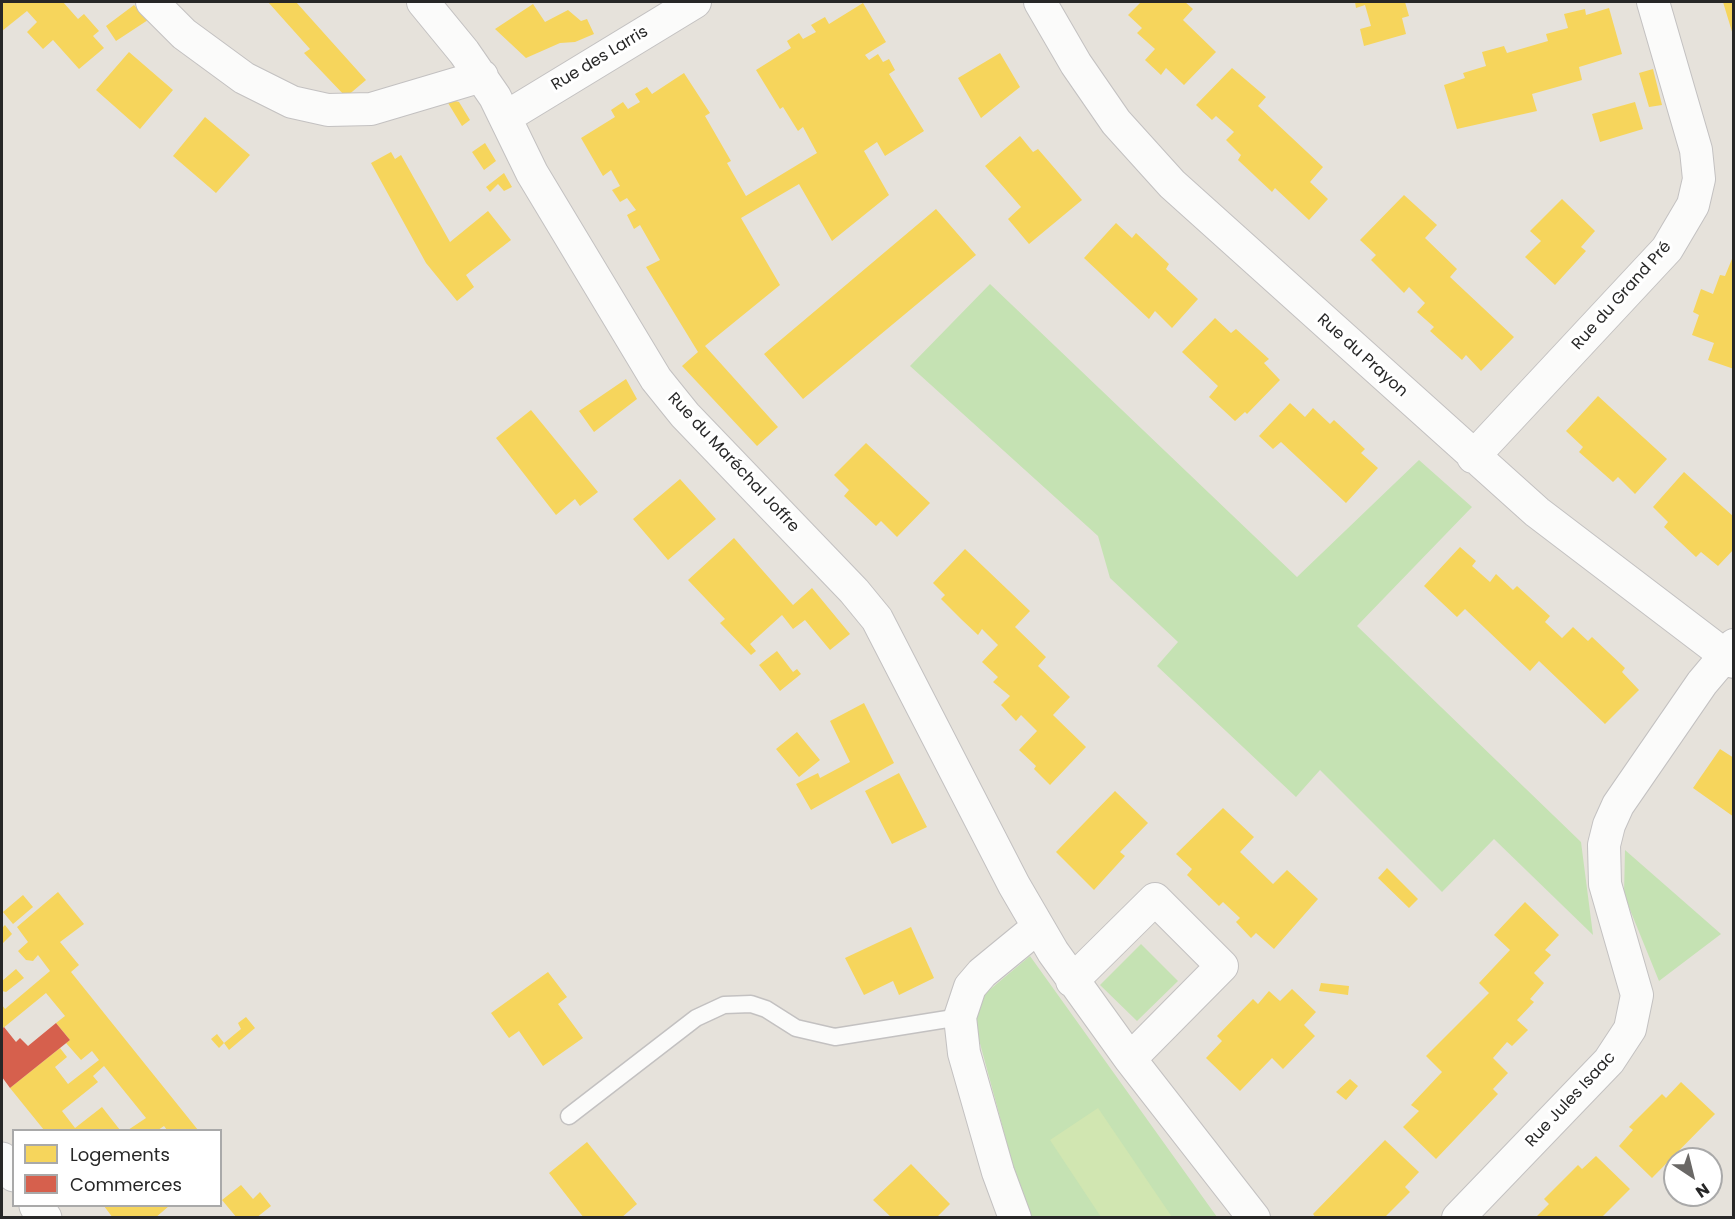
<!DOCTYPE html>
<meta charset="utf-8">
<style>
body{margin:0}
#map{position:relative;width:1735px;height:1219px;overflow:hidden;background:#e6e2db;font-family:Poppins,sans-serif}
canvas{display:block}
.frame{position:absolute;inset:0;border:3px solid #272727;pointer-events:none}
.legend{position:absolute;left:12px;top:1129px;width:210px;height:78px;box-sizing:border-box;background:#fff;border:2px solid #a9a9a9;margin:0;padding:8px 10px;list-style:none;font-size:18px;color:#272727}
.legend li{display:flex;align-items:center;gap:12px;height:30px}
.legend b{width:30px;border:2px solid #a9a9a9}
.north{position:absolute;left:1663px;top:1147px;width:60px;height:60px;box-sizing:border-box;background:#fff;border:2px solid #a9a9a9;border-radius:50%;rotate:145deg;font-size:16px;font-weight:700;line-height:24px;text-align:center;color:#272727}
.north::after{content:'';display:block;margin:auto;width:21px;height:27px;background:#6a6866;clip-path:polygon(50% 0,100% 100%,50% 72%,0 100%)}
</style>
<div id="map">
<canvas width="1735" height="1219"></canvas>
<div class="frame"></div>
<ul class="legend">
<li><b style="height:16px;background:#f6d55c"></b>Logements</li>
<li><b style="height:16px;background:#d6604d"></b>Commerces</li>
</ul>
<div class="north">N</div>
</div>
<script>
const ctx = document.querySelector('canvas').getContext('2d');
ctx.lineJoin = 'round';
function paint(path, color) { ctx.fillStyle = color; ctx.fill(path, 'evenodd'); }
const toPath = rows => new Path2D(rows.map(r => 'M' + r).join(''));
function strokePath(path, color, width, dash) { ctx.strokeStyle = color; ctx.lineWidth = width; ctx.lineCap = dash ? 'butt' : 'round'; ctx.setLineDash(dash || []); ctx.stroke(path); }
function label(font, color, halo, rows, align = 'center') {
  ctx.font = font + ' Poppins,sans-serif'; ctx.lineWidth = 6; ctx.setLineDash([]); ctx.textBaseline = 'middle'; ctx.strokeStyle = halo; ctx.fillStyle = color; for (const [text, x, y, turn = 0] of rows) {
    ctx.save(); ctx.translate(x, y); ctx.rotate((+turn || 0) * Math.PI / 180); ctx.textAlign = isNaN(turn) ? turn : align; if (halo) ctx.strokeText(text, 0, 0); ctx.fillText(text, 0, 0); ctx.restore();
  }
}
paint(toPath([
 [990,284,1297,577,1419,460,1472,507,1357,626,1581,842,1593,935,1494,839,1442,892,1320,770,1296,797,1157,666,1178,642,1110,578,1098,536,910,366],
 [1625,850,1721,934,1659,981,1624,895],
 [1141,944,1178,981,1137,1021,1100,985],
 [1030,956,1217,1217,1027,1217,975,1025,981,997]
]), '#c5e2b3');
paint(toPath([
 [1098,1108,1172,1217,1101,1217,1050,1140]
]), '#d1e6b1');
paint(toPath([
 [2,2,63,2,78,19,84,14,99,31,93,36,104,48,79,69,53,40,43,49,27,32,37,22,27,11,2,31],
 [268,2,296,2,366,80,346,97,304,53,310,49],
 [1141,2,1185,2,1193,9,1183,20,1216,52,1184,85,1166,68,1161,75,1145,60,1155,49,1137,33,1142,28,1128,15],
 [1355,2,1405,2,1409,16,1402,18,1406,34,1364,46,1360,29,1371,26,1365,5,1356,8],
 [1723,2,1734,2,1734,34,1733,35],
 [863,3,886,42,865,55,869,60,878,54,883,62,889,59,895,70,889,74,924,131,885,156,877,142,864,151,889,195,832,241,799,184,741,218,780,285,705,346,778,427,757,446,682,366,698,352,646,267,660,260,640,225,634,229,627,215,636,210,627,198,620,202,612,190,620,186,611,170,603,176,581,138,615,117,611,110,623,102,628,109,640,102,635,94,647,87,652,94,684,73,710,113,705,116,731,161,727,163,746,196,817,153,803,127,798,131,783,107,780,109,756,70,791,48,787,41,799,33,803,39,816,32,811,25,825,17,829,24],
 [533,4,545,22,568,10,581,21,587,19,594,34,575,42,560,43,526,58,495,29],
 [134,5,148,20,116,41,106,26],
 [1609,8,1622,54,1579,67,1582,80,1532,94,1537,111,1457,129,1444,85,1465,78,1463,73,1486,66,1482,52,1504,46,1507,53,1548,41,1546,34,1568,28,1564,14,1585,9,1586,15],
 [129,52,173,90,140,129,96,90],
 [1000,53,1020,87,981,118,958,78],
 [1232,68,1266,97,1258,106,1323,167,1310,182,1328,199,1309,220,1275,188,1272,192,1238,160,1241,155,1226,140,1234,132,1216,116,1212,120,1196,105],
 [1653,69,1662,105,1649,107,1639,73],
 [445,98,459,102,470,120,462,126],
 [1635,102,1643,129,1600,142,1592,114],
 [205,117,250,155,216,193,173,156],
 [1020,136,1033,152,1038,149,1082,200,1029,244,1008,219,1021,207,985,166],
 [485,143,496,161,484,170,472,152],
 [391,152,395,159,401,155,450,242,488,211,511,240,466,275,474,287,457,301,426,263,371,163],
 [504,173,512,187,504,191,498,184,490,192,486,187],
 [1404,195,1437,225,1425,238,1457,269,1450,277,1514,337,1481,371,1466,355,1462,360,1430,331,1434,327,1417,312,1425,303,1409,287,1404,293,1371,260,1376,255,1360,240],
 [1562,199,1595,231,1581,247,1586,251,1555,285,1525,257,1541,241,1530,231],
 [936,209,976,255,803,399,764,354],
 [1116,223,1132,238,1136,233,1169,264,1166,269,1198,299,1172,328,1155,311,1149,319,1084,258],
 [1734,254,1734,369,1708,360,1714,343,1692,335,1699,315,1693,312,1701,289,1713,294,1720,275,1725,276],
 [1215,318,1231,333,1236,329,1269,359,1264,363,1280,380,1247,414,1245,412,1235,421,1209,397,1218,386,1182,352],
 [626,379,637,399,594,432,579,411],
 [1598,396,1667,459,1635,494,1618,477,1613,482,1579,452,1583,447,1566,431],
 [1290,403,1305,417,1313,408,1330,424,1334,420,1365,449,1361,453,1378,468,1346,503,1281,442,1273,449,1259,436],
 [531,410,598,492,580,506,575,499,556,515,496,438],
 [866,443,930,503,897,537,881,521,876,526,844,496,849,490,834,475],
 [1684,472,1734,517,1734,549,1718,566,1701,552,1696,557,1664,527,1668,522,1653,507],
 [680,479,716,519,668,560,633,519],
 [734,538,793,605,812,588,850,634,830,650,805,620,793,629,782,615,750,644,756,651,751,655,720,623,725,619,688,580],
 [1460,547,1476,561,1472,566,1490,582,1496,574,1513,590,1517,586,1550,616,1545,622,1562,638,1573,627,1588,641,1592,637,1625,668,1622,672,1639,690,1605,724,1539,661,1530,671,1465,609,1457,617,1424,586],
 [965,549,1030,611,1015,627,1046,657,1038,666,1070,697,1053,715,1086,747,1050,785,1034,769,1036,766,1019,750,1037,731,1021,715,1016,721,1001,705,1010,696,993,682,998,677,982,662,998,645,982,629,978,635,961,619,941,599,945,595,933,583],
 [777,651,793,672,797,669,801,674,780,691,759,665],
 [864,703,894,763,811,810,796,784,818,773,820,778,850,762,830,721],
 [797,732,820,760,799,777,776,749],
 [1720,749,1734,758,1734,817,1693,788],
 [899,773,927,827,892,844,865,791],
 [1115,791,1148,823,1120,852,1125,856,1094,890,1056,852],
 [1223,808,1254,837,1240,852,1273,884,1287,870,1318,899,1274,949,1256,933,1251,938,1236,922,1240,918,1223,902,1219,906,1187,875,1192,869,1176,854],
 [1387,868,1418,899,1409,908,1378,878],
 [58,892,84,924,60,942,79,965,71,972,198,1130,167,1130,164,1126,158,1130,128,1130,146,1118,104,1066,93,1076,98,1082,62,1111,75,1128,102,1107,120,1130,44,1130,10,1088,60,1048,67,1057,55,1067,68,1084,99,1060,92,1051,81,1060,66,1043,70,1040,56,1023,65,1016,46,993,2,1029,2,1005,5,1009,50,971,38,955,33,961,26,960,18,951,28,942,17,927],
 [23,895,33,907,13,924,3,912],
 [1525,902,1559,935,1545,950,1551,955,1534,973,1544,983,1530,999,1534,1002,1517,1020,1528,1030,1512,1046,1507,1042,1493,1058,1508,1073,1493,1089,1498,1094,1436,1159,1403,1127,1419,1111,1411,1105,1442,1072,1426,1056,1489,993,1479,983,1510,950,1494,935],
 [5,925,12,934,2,944,2,928],
 [911,927,934,978,899,995,893,981,864,995,845,958],
 [16,969,24,978,6,992,2,991,2,981],
 [548,972,567,997,558,1004,583,1038,543,1066,519,1031,509,1038,491,1013],
 [1321,983,1349,986,1348,995,1319,991],
 [1292,989,1316,1012,1304,1025,1315,1036,1283,1069,1272,1058,1240,1091,1206,1058,1222,1041,1217,1036,1253,999,1258,1004,1269,991,1280,1001],
 [246,1017,255,1028,229,1050,224,1043,241,1029,238,1023],
 [217,1034,224,1043,219,1048,211,1039],
 [1350,1079,1358,1086,1346,1100,1336,1092],
 [1681,1082,1715,1114,1652,1178,1619,1146,1633,1130,1629,1127,1662,1094,1666,1098],
 [1385,1140,1419,1172,1405,1187,1410,1192,1384,1218,1316,1218,1313,1214],
 [587,1142,637,1204,621,1218,584,1218,549,1173],
 [1596,1156,1630,1189,1601,1218,1535,1218,1549,1204,1544,1199,1578,1165,1582,1169],
 [911,1164,950,1204,936,1218,892,1218,873,1200],
 [241,1185,253,1199,260,1192,271,1206,256,1218,237,1218,222,1200],
 [104,1206,169,1206,155,1218,113,1218]
]), '#f6d55c');
paint(toPath([
 [56,1023,70,1040,10,1088,2,1077,2,1029,4,1027,16,1042,20,1038,28,1046]
]), '#d6604d');
const service = toPath([
 [569,1116,696,1018,724,1005,751,1004,766,1009,796,1028,835,1037,960,1017]
]);
const minor = toPath([
 [152,2,184,34,244,78,292,102,328,110,371,109,482,76],
 [423,2,464,52,495,97,532,173,656,379,685,415,854,591,877,619,1014,885,1053,952,1130,1059,1254,1218],
 [1040,2,1076,64,1116,122,1172,184,1537,512,1734,662],
 [506,117,695,2],
 [1473,457,1667,249,1693,205,1699,179,1696,150,1653,2],
 [1072,981,1155,899,1222,966,1130,1059],
 [1015,1218,998,1172,964,1053,960,1017,970,987,982,973,1038,927],
 [1458,1218,1609,1061,1630,1029,1637,995,1605,884,1604,845,1609,825,1618,805,1702,683,1734,645]
]);
const secondary = toPath([
 [2,1159,14,1175],
 [36,1206,45,1218]
]);
strokePath(service, '#c3c1c1', 19);
strokePath(minor, '#c3c1c1', 34);
strokePath(secondary, '#c3c1c1', 35);
strokePath(service, '#fbfbfa', 16);
strokePath(minor, '#fbfbfa', 32);
strokePath(secondary, '#fbfbfa', 33);
label('16px', '#272727', '#fff', [
 ["Rue des Larris",600,59,-31],
 ["Rue du Grand Pré",1622,296,-48],
 ["Rue du Prayon",1362,356,42],
 ["Rue du Maréchal Joffre",733,463,47],
 ["Rue Jules Isaac",1571,1100,-47]
]);
</script>
